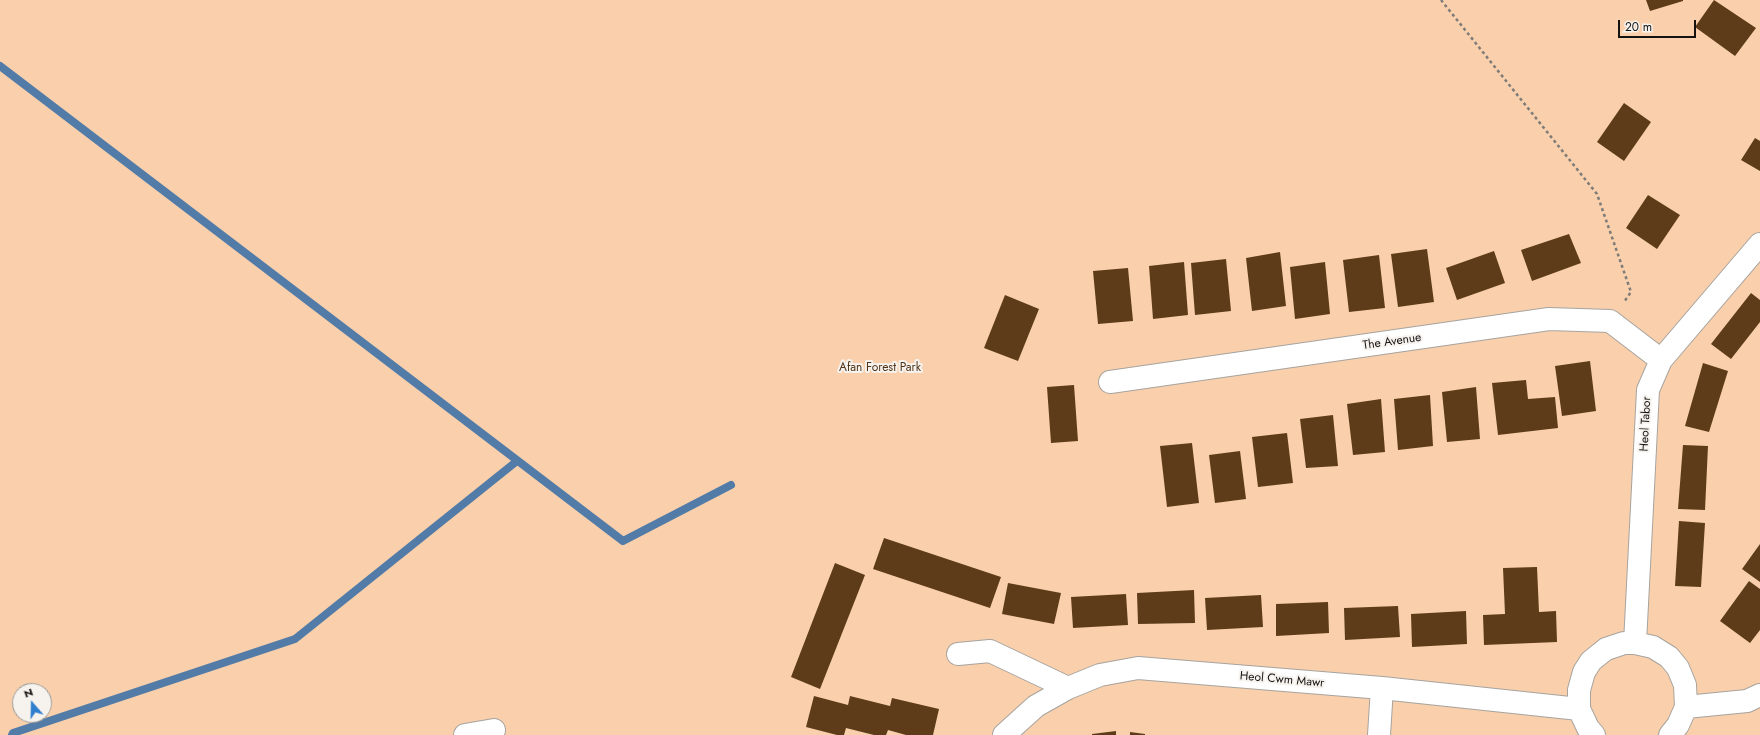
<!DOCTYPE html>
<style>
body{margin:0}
#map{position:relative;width:1760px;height:735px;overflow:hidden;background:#f6f2ee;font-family:Jost,sans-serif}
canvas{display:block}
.north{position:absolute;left:12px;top:683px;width:40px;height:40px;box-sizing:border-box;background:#f6f2ee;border:1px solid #9c9996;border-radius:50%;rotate:340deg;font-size:11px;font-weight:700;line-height:16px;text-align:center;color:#141311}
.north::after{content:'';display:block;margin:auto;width:14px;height:18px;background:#307fcf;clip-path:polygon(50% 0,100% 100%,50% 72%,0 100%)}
.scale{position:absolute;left:1618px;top:20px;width:78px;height:18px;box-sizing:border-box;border:2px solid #141311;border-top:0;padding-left:5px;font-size:12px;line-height:14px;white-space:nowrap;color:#141311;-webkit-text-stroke:3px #f6f2ee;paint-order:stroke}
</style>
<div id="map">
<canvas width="1760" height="735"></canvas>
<div class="north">N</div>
<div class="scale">20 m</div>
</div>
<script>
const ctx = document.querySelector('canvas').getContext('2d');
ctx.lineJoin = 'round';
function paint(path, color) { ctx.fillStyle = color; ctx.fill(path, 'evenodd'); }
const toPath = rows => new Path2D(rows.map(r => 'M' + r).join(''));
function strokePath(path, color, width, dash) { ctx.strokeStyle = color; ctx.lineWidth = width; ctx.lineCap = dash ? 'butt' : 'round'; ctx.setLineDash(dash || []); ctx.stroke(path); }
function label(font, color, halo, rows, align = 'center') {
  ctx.font = font + ' Jost,sans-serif'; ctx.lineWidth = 4; ctx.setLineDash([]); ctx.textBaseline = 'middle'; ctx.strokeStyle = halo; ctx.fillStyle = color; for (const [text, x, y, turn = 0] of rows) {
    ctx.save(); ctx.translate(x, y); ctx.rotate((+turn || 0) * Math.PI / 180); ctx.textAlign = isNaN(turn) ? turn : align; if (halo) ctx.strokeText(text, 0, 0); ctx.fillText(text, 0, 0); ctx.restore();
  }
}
paint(toPath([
 [0,0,1760,0,1760,735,0,735],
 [20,691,44,691,44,715,20,715]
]), '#f9d0ab');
strokePath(toPath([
 [0,66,623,541,731,485],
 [12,735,13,733,295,639,517,461]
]), '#527ba8', 8);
paint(toPath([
 [1646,0,1683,0,1683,1,1650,11],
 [1714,0,1756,28,1735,56,1695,27],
 [1624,103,1651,122,1624,161,1597,142],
 [1755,138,1760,141,1760,171,1741,160],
 [1648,195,1680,215,1657,249,1626,228],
 [1569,234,1581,263,1532,281,1521,250],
 [1427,249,1434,302,1398,307,1391,254],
 [1494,251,1505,283,1457,300,1446,268],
 [1280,252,1286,306,1252,311,1246,258],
 [1379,255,1385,308,1349,312,1343,260],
 [1226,259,1231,311,1195,315,1191,263],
 [1184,262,1188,315,1153,319,1149,266],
 [1325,262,1330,314,1295,319,1290,267],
 [1128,268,1133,321,1098,324,1093,271],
 [1751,293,1760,300,1760,322,1731,359,1711,344],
 [1005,295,1039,309,1018,361,984,348],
 [1590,361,1596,411,1562,416,1555,366],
 [1703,363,1728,371,1709,432,1685,426],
 [1526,380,1528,399,1555,397,1558,428,1498,435,1492,383],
 [1074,385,1078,441,1051,443,1047,387],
 [1476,387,1480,439,1447,442,1442,392],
 [1430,395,1433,446,1398,450,1394,399],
 [1381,399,1385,452,1353,455,1347,404],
 [1333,415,1338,466,1306,468,1300,419],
 [1287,433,1293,483,1258,487,1252,437],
 [1192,443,1199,503,1167,507,1160,446],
 [1683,445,1708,446,1705,510,1678,509],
 [1240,451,1246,499,1215,503,1209,455],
 [1679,521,1705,523,1701,587,1675,586],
 [884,538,1001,577,990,608,873,569],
 [1760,544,1760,582,1742,569],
 [835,563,865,575,820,689,791,677],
 [1537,567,1539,612,1556,611,1557,642,1484,645,1483,615,1505,614,1503,568],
 [1749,581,1760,589,1760,630,1750,643,1720,621],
 [1008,583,1061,593,1054,624,1002,614],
 [1194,590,1195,623,1138,624,1137,593],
 [1126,594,1128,625,1073,628,1071,597],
 [1261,595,1263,627,1207,630,1205,598],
 [1328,602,1329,633,1276,636,1276,604],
 [1398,606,1400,637,1345,640,1344,608],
 [1466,611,1467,644,1412,647,1411,614],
 [814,696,848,705,850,696,890,706,892,698,939,709,933,735,906,735,888,730,886,735,874,735,846,728,844,735,837,735,806,727],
 [1116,731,1116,735,1092,735,1092,734],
 [1130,732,1145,734,1145,735,1130,735]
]), '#5e3c19');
const minor = toPath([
 [1110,382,1549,319,1610,321,1661,360],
 [1635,643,1648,390,1661,360,1760,244],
 [958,654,990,651,1068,688],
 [1686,707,1747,701,1760,695],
 [465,735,494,730],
 [1004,735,1036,706,1068,688,1100,675,1138,668,1382,688,1579,709],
 [1379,735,1382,688],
 [1594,735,1588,728,1579,709,1579,690,1584,672,1591,661,1606,649,1624,643,1635,643,1653,647,1669,657,1678,668,1685,685,1686,707,1678,725,1670,735]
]);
strokePath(minor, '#a7a39f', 24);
strokePath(toPath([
 [1441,0,1597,194,1631,292,1624,302]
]), '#7e7b78', 2.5, [3, 3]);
strokePath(minor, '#fff', 22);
label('12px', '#141311', '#f6f2ee', [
 ["The Avenue",1392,342,-8],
 ["Heol Tabor",1646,424,-87],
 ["Heol Cwm Mawr",1282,680,5]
]);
label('12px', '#503418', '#f6f2ee', [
 ["Afan Forest Park",880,368]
]);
</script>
